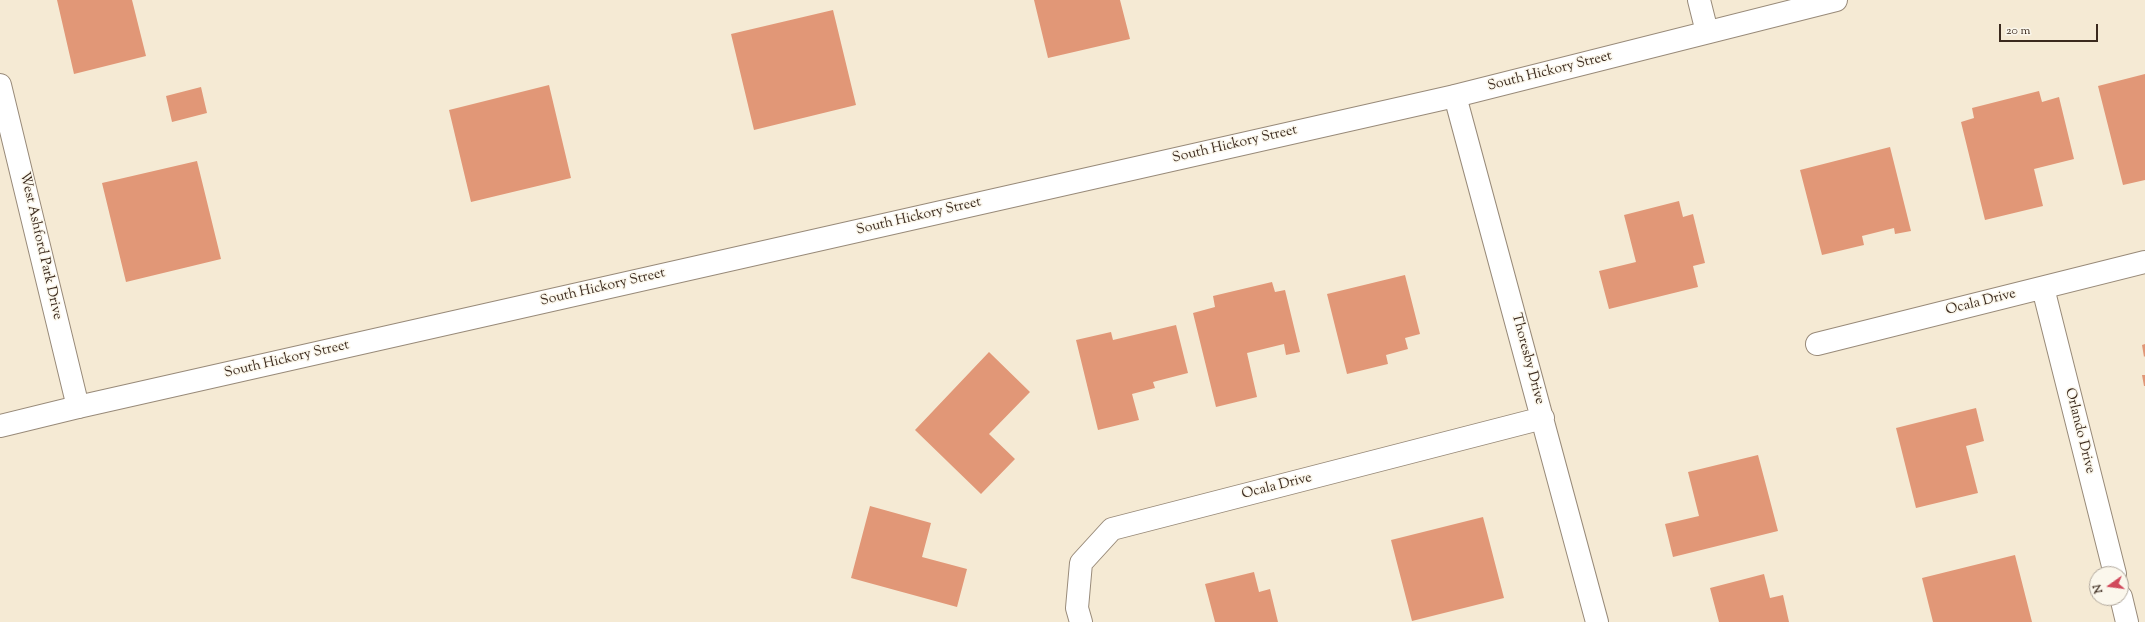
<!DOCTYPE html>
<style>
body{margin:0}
#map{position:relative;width:2145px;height:622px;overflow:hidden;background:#f5ead4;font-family:"Sorts Mill Goudy",serif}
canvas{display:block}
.north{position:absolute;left:2089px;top:566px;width:40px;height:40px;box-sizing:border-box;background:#fbf7ec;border:1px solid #aea59a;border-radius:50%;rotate:256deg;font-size:11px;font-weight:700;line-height:16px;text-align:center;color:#3b2a1e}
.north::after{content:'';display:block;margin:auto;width:14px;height:18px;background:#d1495b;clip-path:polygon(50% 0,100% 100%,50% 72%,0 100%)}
.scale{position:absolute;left:1999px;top:24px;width:99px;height:18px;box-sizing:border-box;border:2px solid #3b2a1e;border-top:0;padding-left:5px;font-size:12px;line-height:14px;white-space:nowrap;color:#3b2a1e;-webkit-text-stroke:3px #fbf7ec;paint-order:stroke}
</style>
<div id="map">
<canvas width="2145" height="622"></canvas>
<div class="north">N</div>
<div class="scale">20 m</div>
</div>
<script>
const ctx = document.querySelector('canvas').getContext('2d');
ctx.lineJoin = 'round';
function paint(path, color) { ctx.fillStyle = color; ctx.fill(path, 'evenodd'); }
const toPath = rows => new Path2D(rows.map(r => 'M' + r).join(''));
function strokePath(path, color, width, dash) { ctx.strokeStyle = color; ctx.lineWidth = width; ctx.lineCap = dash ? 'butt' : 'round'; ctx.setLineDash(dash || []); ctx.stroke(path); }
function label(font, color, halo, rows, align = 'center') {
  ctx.font = font + ' "Sorts Mill Goudy",serif'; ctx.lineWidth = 3; ctx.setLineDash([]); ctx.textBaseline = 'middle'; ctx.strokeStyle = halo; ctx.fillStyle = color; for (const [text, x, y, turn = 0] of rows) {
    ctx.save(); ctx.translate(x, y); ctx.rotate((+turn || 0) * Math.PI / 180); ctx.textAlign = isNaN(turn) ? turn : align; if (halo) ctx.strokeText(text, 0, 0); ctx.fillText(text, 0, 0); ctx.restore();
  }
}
paint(toPath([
 [57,0,132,0,146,56,74,74],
 [1034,0,1120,0,1130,39,1048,58],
 [833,10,856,105,754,130,731,34],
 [2145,74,2145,180,2123,185,2098,86],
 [549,85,571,178,471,202,449,110],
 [201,87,207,113,172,122,166,96],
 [2039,91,2042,102,2059,97,2074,159,2034,169,2043,206,1985,220,1961,122,1974,118,1972,108],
 [1890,147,1911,231,1895,234,1894,228,1862,236,1864,245,1822,255,1800,170],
 [197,161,221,259,126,282,102,183],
 [1679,201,1683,217,1693,214,1705,263,1693,266,1698,287,1609,309,1599,271,1636,262,1624,215],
 [1405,275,1420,334,1405,338,1408,349,1386,355,1388,364,1347,374,1327,294],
 [1272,282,1275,292,1285,290,1300,352,1286,355,1284,344,1247,353,1257,397,1216,407,1193,313,1215,307,1213,296],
 [1176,325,1188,373,1153,382,1155,388,1132,394,1139,420,1098,430,1076,340,1111,332,1113,340],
 [2145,344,2145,356,2144,357,2142,345],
 [989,352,1030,392,989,434,1015,459,981,494,915,430],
 [2142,375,2145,375,2145,386,2144,386],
 [1976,408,1984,441,1966,446,1978,493,1916,508,1896,428],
 [1758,455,1778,531,1673,557,1665,524,1699,516,1688,472],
 [870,506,931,523,922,557,967,569,957,607,851,578],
 [1483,517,1504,598,1412,621,1391,540],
 [2015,555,2032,622,1933,622,1922,578],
 [1254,572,1259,592,1270,589,1278,622,1215,622,1205,584],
 [1764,574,1770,598,1783,595,1789,622,1719,622,1710,588]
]), '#e19777');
const minor = toPath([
 [1699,0,1707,32],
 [0,85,78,407],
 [1455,96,1597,622],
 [2043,288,2115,574],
 [1817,344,2145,262],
 [2121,597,2127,622],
 [1081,622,1077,608,1081,563,1112,529,1543,418]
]);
const tertiary = toPath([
 [0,426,78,407,1455,96,1836,0]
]);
strokePath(minor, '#988a79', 24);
strokePath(tertiary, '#988a79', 24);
strokePath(minor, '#fff', 22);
strokePath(tertiary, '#fff', 22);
label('14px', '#3b2a1e', '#fbf7ec', [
 ["South Hickory Street",1550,72,-14],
 ["South Hickory Street",1235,145,-13],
 ["South Hickory Street",919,217,-13],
 ["West Ashford Park Drive",40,246,77],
 ["South Hickory Street",603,288,-13],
 ["Ocala Drive",1981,303,-14],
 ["Thoresby Drive",1527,359,75],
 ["South Hickory Street",287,360,-13],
 ["Orlando Drive",2079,431,76],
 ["Ocala Drive",1277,487,-14]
]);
</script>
